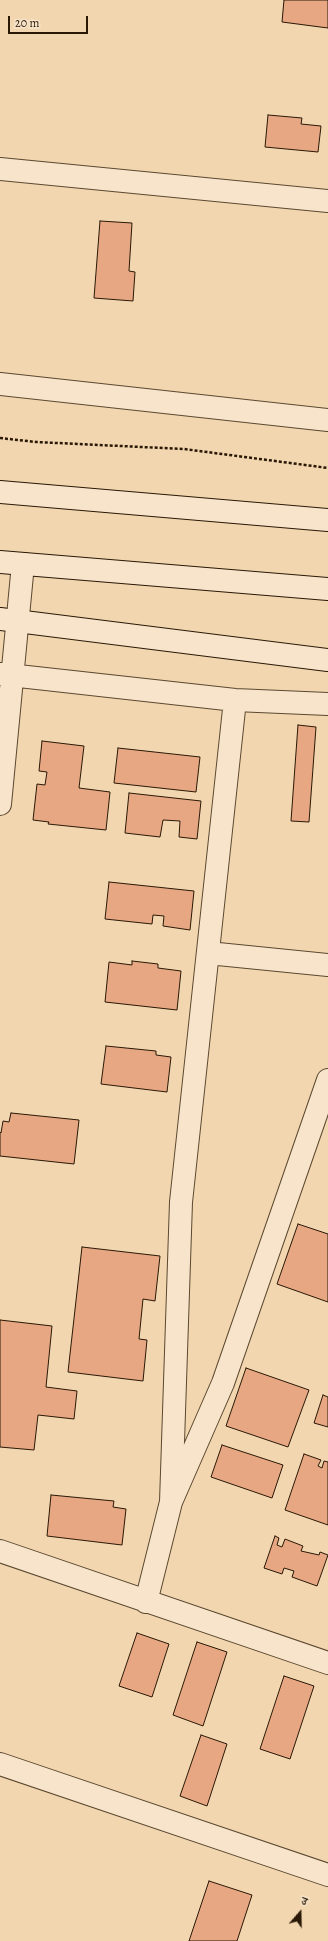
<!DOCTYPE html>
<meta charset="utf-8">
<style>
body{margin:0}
#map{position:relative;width:328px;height:1941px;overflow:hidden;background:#f2d6af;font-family:Alegreya,"Noto Serif Devanagari",serif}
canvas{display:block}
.north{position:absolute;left:280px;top:1893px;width:40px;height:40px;-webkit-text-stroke:3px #f7e4cb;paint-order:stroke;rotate:20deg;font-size:11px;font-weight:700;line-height:16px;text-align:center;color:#291806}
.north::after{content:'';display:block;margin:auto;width:14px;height:18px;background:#291806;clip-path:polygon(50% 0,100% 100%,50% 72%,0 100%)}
.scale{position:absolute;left:8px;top:16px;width:80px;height:18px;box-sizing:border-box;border:2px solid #291806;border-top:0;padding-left:5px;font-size:12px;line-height:14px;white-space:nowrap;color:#291806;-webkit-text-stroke:3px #f7e4cb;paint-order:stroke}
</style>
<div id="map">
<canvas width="328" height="1941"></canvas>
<div class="north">उ</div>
<div class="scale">20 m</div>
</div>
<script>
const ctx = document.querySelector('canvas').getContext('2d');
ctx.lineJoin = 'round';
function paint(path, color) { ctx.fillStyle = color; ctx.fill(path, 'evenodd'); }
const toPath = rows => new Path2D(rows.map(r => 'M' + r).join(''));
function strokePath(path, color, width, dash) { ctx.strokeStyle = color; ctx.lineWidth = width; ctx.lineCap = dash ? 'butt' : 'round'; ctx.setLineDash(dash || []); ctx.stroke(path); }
const building = toPath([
 [284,0,328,0,328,28,282,22,284,0],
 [268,115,302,118,301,124,321,126,318,152,265,147,268,115],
 [100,221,132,223,129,271,135,272,133,301,94,298,100,221],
 [298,725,316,727,309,822,291,821,298,725],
 [42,741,84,746,79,788,110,792,106,830,48,824,49,822,33,820,37,784,45,785,47,772,39,771,42,741],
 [118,748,200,757,196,792,114,783,118,748],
 [129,793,201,801,197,839,179,837,180,821,163,820,160,837,125,833,129,793],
 [109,882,194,891,190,930,163,926,164,916,153,915,152,924,105,919,109,882],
 [132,961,158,964,158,968,181,971,177,1010,105,1002,109,962,132,965,132,961],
 [106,1046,156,1051,156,1055,171,1057,167,1092,101,1084,106,1046],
 [11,1113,79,1120,74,1164,0,1156,0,1132,1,1133,3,1121,9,1122,11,1113],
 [298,1224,328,1234,328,1302,277,1284,298,1224],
 [82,1247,160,1256,155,1301,143,1299,139,1339,147,1340,143,1381,68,1372,82,1247],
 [0,1320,52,1326,46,1387,77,1391,74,1419,38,1415,34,1450,0,1447,0,1320],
 [246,1368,309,1390,288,1447,226,1426,246,1368],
 [323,1395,328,1397,328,1427,314,1423,323,1395],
 [222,1445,283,1465,272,1498,211,1477,222,1445],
 [304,1454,321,1460,318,1466,322,1468,324,1461,328,1462,328,1525,285,1510,304,1454],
 [51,1495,114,1501,113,1507,126,1509,122,1545,47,1536,51,1495],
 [275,1536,279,1538,277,1545,282,1547,285,1539,303,1546,301,1551,319,1555,320,1552,328,1555,317,1586,292,1577,294,1571,284,1568,282,1574,264,1568,275,1536],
 [137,1633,169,1644,152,1697,119,1686,137,1633],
 [197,1642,227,1652,203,1726,173,1715,197,1642],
 [284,1676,314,1686,290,1759,260,1749,284,1676],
 [201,1735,227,1744,207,1806,180,1796,201,1735],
 [209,1881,252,1895,237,1941,189,1941,209,1881]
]);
paint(building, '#e6a782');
strokePath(building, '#291806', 1);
const street = toPath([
 [0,169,328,201],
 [0,384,328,420],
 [0,674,235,700,328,704],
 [0,804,23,564],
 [208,953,328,965],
 [171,1502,181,1202,235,700],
 [0,1551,328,1663],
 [146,1602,171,1502,223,1383,328,1080],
 [0,1764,328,1875]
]);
const secondary = toPath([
 [0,492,328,520],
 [0,562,328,589],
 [0,619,328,660]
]);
strokePath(street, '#5b4830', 24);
strokePath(secondary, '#291806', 24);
strokePath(toPath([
 [0,438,36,442,184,449,328,468]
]), '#291806', 2.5, [3, 2]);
strokePath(street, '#f7e4cb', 22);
strokePath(secondary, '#f7e4cb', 22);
</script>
